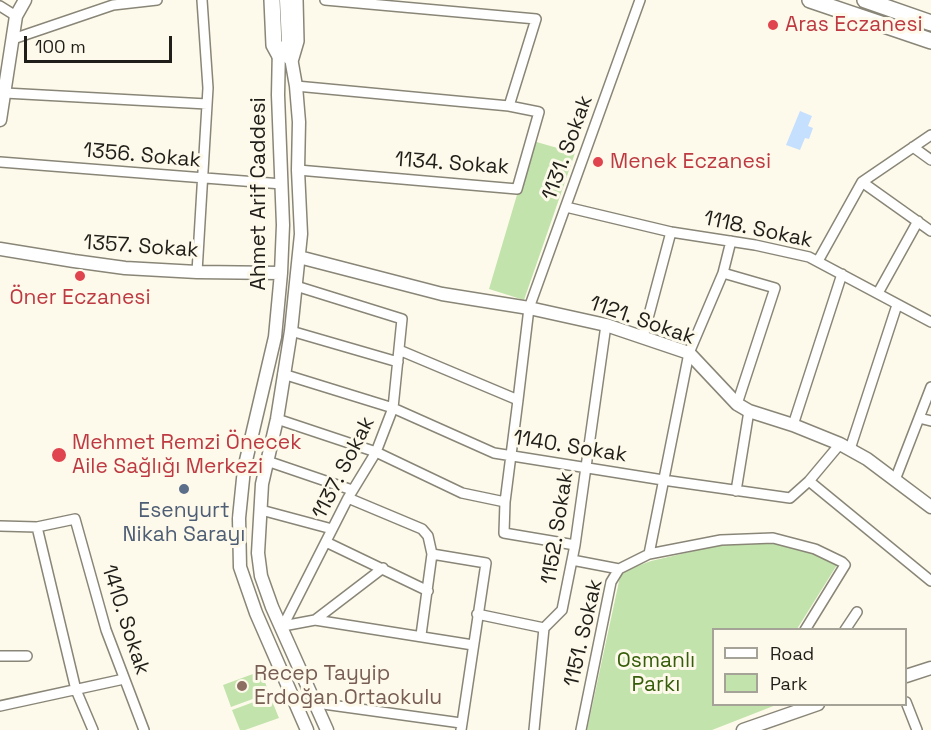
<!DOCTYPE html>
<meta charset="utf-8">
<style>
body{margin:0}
#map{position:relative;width:931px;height:730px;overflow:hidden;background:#fefaeb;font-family:"Space Grotesk",sans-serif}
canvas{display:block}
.legend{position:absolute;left:712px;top:628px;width:195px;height:78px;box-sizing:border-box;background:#fefaeb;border:2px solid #a5a297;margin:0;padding:8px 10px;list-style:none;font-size:18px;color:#201e19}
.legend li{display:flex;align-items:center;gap:12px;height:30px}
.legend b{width:30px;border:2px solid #a5a297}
.scale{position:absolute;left:24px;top:36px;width:148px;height:27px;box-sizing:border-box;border:3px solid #201e19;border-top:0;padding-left:8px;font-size:18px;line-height:21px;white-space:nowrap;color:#201e19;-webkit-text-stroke:4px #fefaeb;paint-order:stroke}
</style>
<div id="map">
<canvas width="931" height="730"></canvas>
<ul class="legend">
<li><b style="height:8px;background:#fff"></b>Road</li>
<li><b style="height:16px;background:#c2e3ac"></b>Park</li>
</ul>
<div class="scale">100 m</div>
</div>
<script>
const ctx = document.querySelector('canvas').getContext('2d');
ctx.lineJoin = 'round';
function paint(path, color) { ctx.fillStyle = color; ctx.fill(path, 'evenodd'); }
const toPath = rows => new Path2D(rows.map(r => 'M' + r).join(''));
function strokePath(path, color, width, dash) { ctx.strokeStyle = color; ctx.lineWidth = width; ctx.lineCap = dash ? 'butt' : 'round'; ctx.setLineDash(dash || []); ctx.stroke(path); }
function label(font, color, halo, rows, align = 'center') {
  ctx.font = font + ' "Space Grotesk",sans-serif'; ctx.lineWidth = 6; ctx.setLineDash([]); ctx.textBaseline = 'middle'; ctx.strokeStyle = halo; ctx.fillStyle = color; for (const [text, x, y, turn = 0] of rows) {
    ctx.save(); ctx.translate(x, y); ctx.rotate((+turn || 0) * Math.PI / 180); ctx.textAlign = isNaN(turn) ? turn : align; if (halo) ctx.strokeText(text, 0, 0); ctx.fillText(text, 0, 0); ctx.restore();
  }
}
paint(toPath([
 [533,141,575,153,524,300,489,289],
 [776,541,819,556,837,565,797,629,714,630,714,704,776,705,712,730,587,730,621,572,651,561,733,542],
 [261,671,269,693,231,707,223,685],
 [270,696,279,718,245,730,240,730,232,710]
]), '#c2e3ac');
paint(toPath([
 [800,111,812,116,808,126,813,128,809,139,805,138,800,150,786,145]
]), '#c5dfff');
const minor = toPath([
 [0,6,16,16],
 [13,39,113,5,157,0],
 [296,86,509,106],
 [5,93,207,104],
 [913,147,931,160],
 [0,162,282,184],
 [298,170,517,189,539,112,509,106,536,19,325,0],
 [862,182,931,231],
 [566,207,671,232,755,245,809,257,931,322],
 [818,261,862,182,931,135],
 [197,272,208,88,202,0],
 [723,273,775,288,737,404],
 [878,293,918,221],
 [291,331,398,362],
 [643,337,671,232],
 [399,350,518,400],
 [283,374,393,408,494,453,663,480,790,498,809,481,840,444],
 [919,418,931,421],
 [277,419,376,452,462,493,505,502],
 [793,425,842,274],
 [850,449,897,305],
 [267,461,352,490],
 [895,480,931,387],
 [809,481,931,581],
 [736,491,749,411],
 [348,498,422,529,428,536,432,554,421,635],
 [261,510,332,529],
 [0,526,37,527,75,519,106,630,144,730],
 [37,527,76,690,93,730],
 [326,542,428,591],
 [575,545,504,533,505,502,518,400,529,308,640,0],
 [432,554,486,563,461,730],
 [649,554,689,353,723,273,731,241],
 [572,560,619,569],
 [477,614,544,628],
 [315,620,383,568],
 [284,624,348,498,376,452,393,408,402,319,296,286],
 [283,626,315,620,473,645],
 [845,630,857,612],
 [0,656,27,656],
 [906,702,917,730],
 [316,703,461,723],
 [0,706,124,679],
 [534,730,544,628,562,610,575,545,606,325],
 [581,730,611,582,619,569,649,554,721,540,773,538,815,549,842,562,845,565,805,630]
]);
const tertiary = toPath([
 [286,0,288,41,296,86,299,122,298,170,301,234,291,331,277,419,262,484,258,553,261,576,272,607,327,730],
 [279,47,278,95,283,225,281,273,275,337,244,469,239,518,240,567,256,613,307,730],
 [0,120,16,16,25,0],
 [0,249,74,261,125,268,197,272,281,273],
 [299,257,442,294,529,308,606,325,689,353,737,404,749,411,793,425,840,444,867,459,931,507],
 [906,676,931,668],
 [743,730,818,704]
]);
const primary = toPath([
 [272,0,274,45,280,56],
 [810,0,931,41],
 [865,0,931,23],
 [291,58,296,41,295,0]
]);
strokePath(minor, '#898678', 12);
strokePath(tertiary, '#898678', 15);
strokePath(primary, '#898678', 18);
strokePath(minor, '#fff', 9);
strokePath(tertiary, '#fff', 12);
strokePath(primary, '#fff', 15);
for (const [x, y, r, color] of [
 [773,25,6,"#e0444e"],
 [598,162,6,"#e0444e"],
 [80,276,6,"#e0444e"],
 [59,455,8,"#e0444e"],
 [184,489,6,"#5c6f8a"],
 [242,686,6,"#8d6e63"]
]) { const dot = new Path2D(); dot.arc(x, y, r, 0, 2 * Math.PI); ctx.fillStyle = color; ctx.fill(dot); strokePath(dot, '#fefaeb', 2); }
label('21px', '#be3a42', '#fefaeb', [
 ["Aras Eczanesi",785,25],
 ["Menek Eczanesi",610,162],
 ["Öner Eczanesi",80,298,"center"],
 ["Mehmet Remzi Önecek",72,443],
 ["Aile Sağlığı Merkezi",72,467]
], 'left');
label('21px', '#201e19', '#fefaeb', [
 ["1131. Sokak",568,148,-70],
 ["1356. Sokak",142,156,5],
 ["1134. Sokak",452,164,4],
 ["Ahmet Arif Caddesi",259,194,-90],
 ["1118. Sokak",758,230,12],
 ["1357. Sokak",141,247,4],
 ["1121. Sokak",642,321,19],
 ["1140. Sokak",570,447,9],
 ["1137. Sokak",344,468,-63],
 ["1152. Sokak",558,528,-81],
 ["1410. Sokak",125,620,72],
 ["1151. Sokak",584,633,-77]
]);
label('21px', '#4e5e75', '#fefaeb', [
 ["Esenyurt",184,511],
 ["Nikah Sarayı",184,535]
]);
label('21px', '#355d0a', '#fefaeb', [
 ["Osmanlı",656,661],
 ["Parkı",656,685]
]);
label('21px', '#785e54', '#fefaeb', [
 ["Recep Tayyip",254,674],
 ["Erdoğan Ortaokulu",254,698]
], 'left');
</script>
